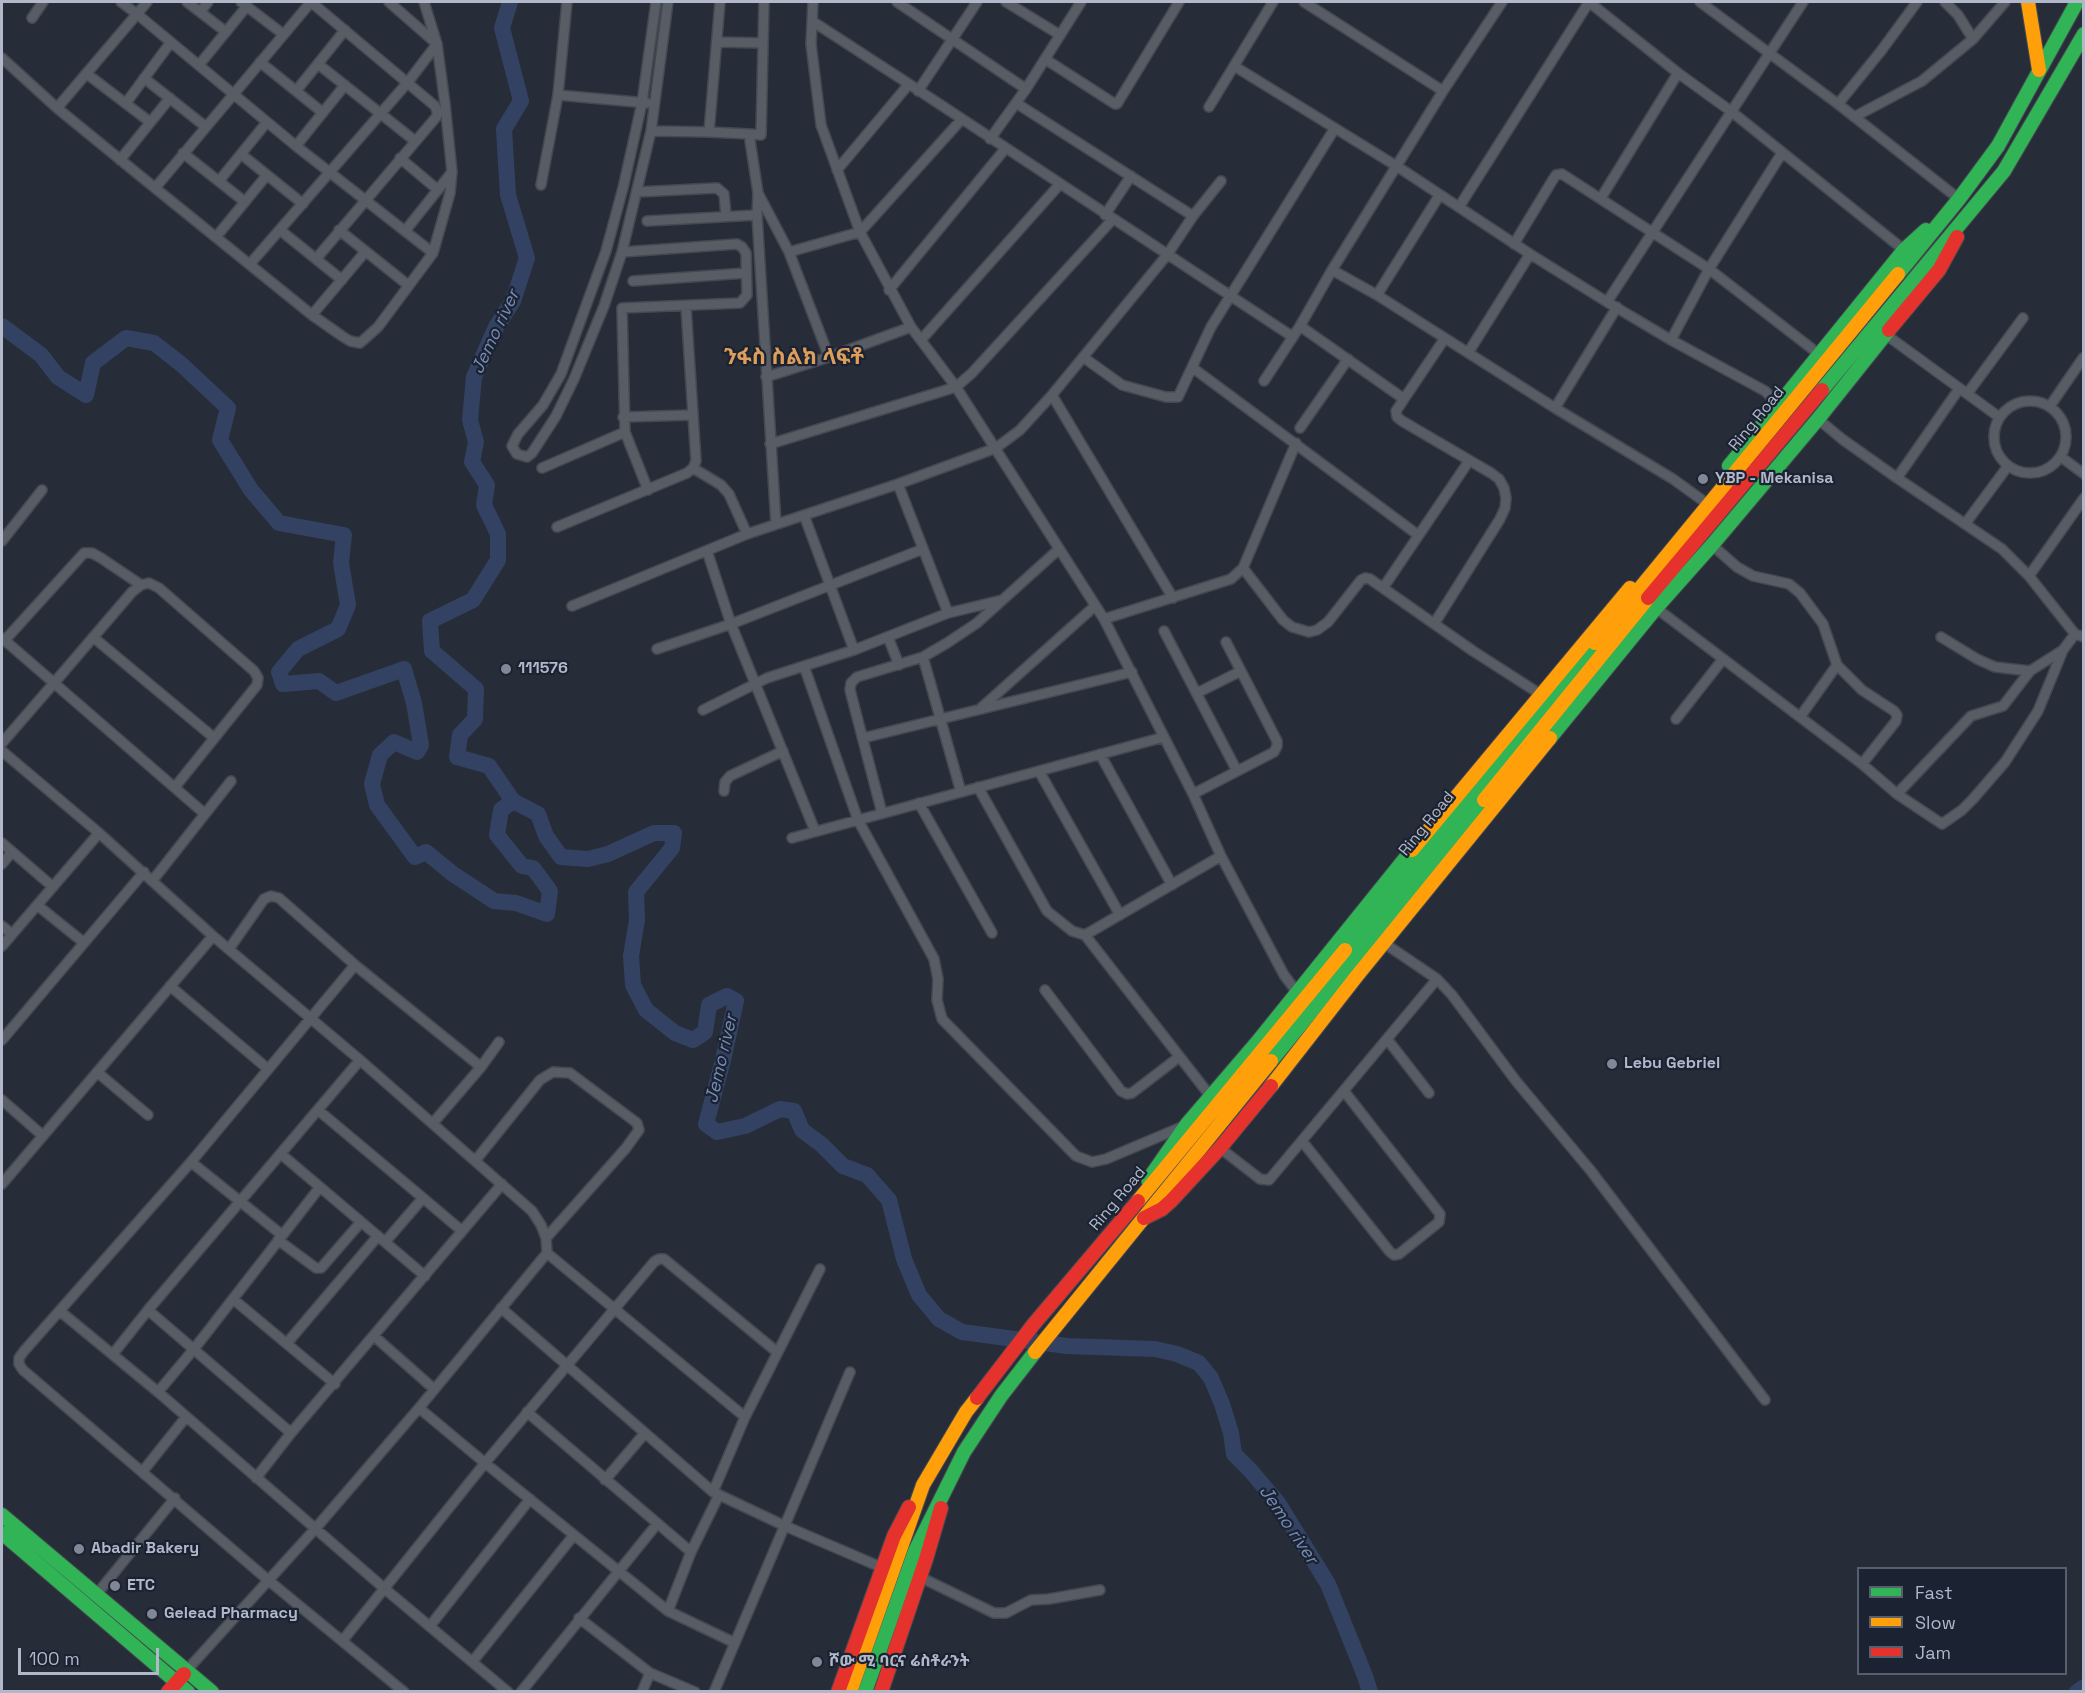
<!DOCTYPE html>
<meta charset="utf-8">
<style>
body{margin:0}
#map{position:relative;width:2085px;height:1693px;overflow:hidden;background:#272d38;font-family:"Space Grotesk",sans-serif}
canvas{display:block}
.frame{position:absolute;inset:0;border:3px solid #b1b8c9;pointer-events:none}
.legend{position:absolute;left:1857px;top:1567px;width:210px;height:108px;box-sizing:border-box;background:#1b2232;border:2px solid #575e6e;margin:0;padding:8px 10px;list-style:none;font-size:18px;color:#b1b8c9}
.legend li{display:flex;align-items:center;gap:12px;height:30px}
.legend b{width:30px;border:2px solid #575e6e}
.scale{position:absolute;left:18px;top:1648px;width:141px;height:27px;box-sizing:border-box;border:3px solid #b1b8c9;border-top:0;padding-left:8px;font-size:18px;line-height:21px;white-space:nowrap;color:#b1b8c9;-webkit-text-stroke:4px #1b2232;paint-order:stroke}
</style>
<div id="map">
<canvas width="2085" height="1693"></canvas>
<div class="frame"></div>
<ul class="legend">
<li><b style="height:8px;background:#30b455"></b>Fast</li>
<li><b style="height:8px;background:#ff9f0a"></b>Slow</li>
<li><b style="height:8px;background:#e5322d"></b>Jam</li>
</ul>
<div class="scale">100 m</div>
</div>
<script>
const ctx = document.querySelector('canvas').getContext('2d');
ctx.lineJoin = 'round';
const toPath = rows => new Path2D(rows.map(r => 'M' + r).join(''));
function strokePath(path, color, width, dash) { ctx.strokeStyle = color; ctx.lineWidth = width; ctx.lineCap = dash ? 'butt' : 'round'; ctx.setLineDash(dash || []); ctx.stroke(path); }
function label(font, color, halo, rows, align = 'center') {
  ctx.font = font + ' "Space Grotesk","Noto Sans Ethiopic",sans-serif'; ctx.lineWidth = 4.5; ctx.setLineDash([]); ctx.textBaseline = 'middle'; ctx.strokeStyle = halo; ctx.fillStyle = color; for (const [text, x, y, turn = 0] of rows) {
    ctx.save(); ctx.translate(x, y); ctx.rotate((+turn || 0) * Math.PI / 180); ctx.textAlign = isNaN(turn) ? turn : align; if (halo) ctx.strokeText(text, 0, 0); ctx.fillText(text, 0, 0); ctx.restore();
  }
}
strokePath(toPath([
 [510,2,502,28,521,101,504,129,508,195,527,258,513,301,496,327,474,377,470,420,476,442,472,462,487,485,484,505,498,534,498,560,473,600,430,621,432,651,476,689,475,719,460,735,457,757,489,766,513,801,538,814,546,836,561,857,588,859,608,854,654,833,674,833,672,848,636,892,637,920,631,956,633,985,646,1010,675,1033,693,1040,705,1032,709,1005,727,996,736,1001,723,1060,706,1124,717,1132,745,1126,780,1109,794,1111,802,1130,822,1145,843,1166,867,1175,889,1200,904,1259,919,1295,939,1319,962,1332,1067,1346,1155,1349,1177,1354,1199,1363,1211,1378,1222,1404,1231,1433,1234,1454,1250,1470,1278,1503,1328,1584,1365,1676,1370,1692],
 [2,326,41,355,58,377,86,395,93,363,126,338,154,343,181,364,228,408,220,440,251,490,279,523,344,535,341,563,348,605,338,629,298,649,279,672,283,684,319,681,336,693,404,669,414,703,421,745,417,752,394,742,380,755,372,784,377,805,415,857,426,852,453,874,494,901,516,903,547,914,550,891,533,868,522,866,497,835,501,810,513,801],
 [2077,1692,2084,1687]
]), '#334262', 16);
const street = toPath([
 [121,2,137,14,57,108,155,188,311,2,435,106,437,111,437,116,432,122,316,259],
 [147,2,137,14,296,146,433,253],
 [187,2,226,32],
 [241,2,283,34],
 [656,2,642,103,623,188,606,251,561,374,543,405,518,434,512,446,517,454,527,457,532,453,556,416,574,379,604,306,622,252,651,131,668,2],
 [720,2,709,132,749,134],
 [764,2,761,135,749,134,758,193,757,215,776,524],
 [813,2,811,44,821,125,860,232,911,327,956,387,1104,619,1193,794,1221,856,1284,975,1300,996],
 [897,2,1026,89],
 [1006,2,1060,35],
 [1304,2,1443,91],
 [1589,2,1678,73,1732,112,1904,250],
 [1700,2,1838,104,1959,199],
 [1945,2,1958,15,1973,39],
 [200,12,208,2],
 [32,18,43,2],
 [812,21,909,84],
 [717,42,763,43],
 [2,58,57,108],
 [1045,59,1115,104,1117,104,1179,2],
 [260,62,322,112],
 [318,64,415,141],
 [199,65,247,6],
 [1234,66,1398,167,1530,254,1607,302,1671,340,1765,391,1779,405],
 [87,74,150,122],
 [144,78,206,127],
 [296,91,345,30],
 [918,91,977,2],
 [558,95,647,103],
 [126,103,171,42],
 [1016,103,1193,216],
 [1838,104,1881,51,1917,2],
 [1209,107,1273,2],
 [1854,117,1922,81,1973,39,2005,2],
 [651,131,709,132],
 [990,139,1026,89,1081,2],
 [296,146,345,85],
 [183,153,245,202],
 [241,154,303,204],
 [400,158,438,190],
 [120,160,170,98],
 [837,170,909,84,1293,337],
 [219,181,267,122],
 [541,185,558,95,567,2],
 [155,188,312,315,342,336,350,341,360,343,378,327,433,253,450,193,452,172,445,104,437,44,424,2],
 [637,192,717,188,724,194,726,216],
 [758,193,789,252],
 [1601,198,1678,73],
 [1459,207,1589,2],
 [1105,215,1131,176],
 [647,221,757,215],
 [280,230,342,280],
 [339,230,408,285],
 [405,231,452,172],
 [216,237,267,175],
 [1514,244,1552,181,1556,175,1562,174,1709,269,1820,355],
 [622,252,737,244,742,247,746,253,747,295,740,303,622,308,625,432,648,490],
 [250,264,408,82,437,44,389,2],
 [1332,270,1377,295,1555,408,1673,479,1702,500],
 [633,281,746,273],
 [889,290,1005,149],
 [1377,295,1439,196],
 [1607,302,1803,2],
 [312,315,365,252],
 [1300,326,1404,399],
 [1885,334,1999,417],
 [921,340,1060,184],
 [1671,340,1709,269,1782,153],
 [1468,353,1530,254],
 [829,357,789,252,860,232,961,120],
 [1083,357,1122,385,1166,397,1178,397,1211,327,1335,128],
 [1193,368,1418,535],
 [766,377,829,357,911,327],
 [1264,381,1300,326,1332,270,1443,91,1502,2],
 [1967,394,2023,318],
 [1052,395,1173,598],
 '1994 437a36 36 0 1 1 72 0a36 36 0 1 1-72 0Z',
 [2050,406,2083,358],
 [1555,408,1617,307],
 [623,417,693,415],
 [1818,419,1842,439,1897,478,2002,549,2029,576,2075,634,2084,637],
 [1300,428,1348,359],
 [770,444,956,387,972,373,1113,219],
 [2061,457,2084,474],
 [542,468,625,432],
 [693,468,721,485,729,494,747,534],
 [1897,478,1959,389],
 [898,484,948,613],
 [804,515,854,650],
 [1965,524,2008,466],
 [557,527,687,473,693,468,696,461,686,307],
 [2,541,42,490],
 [1712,545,1737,567,1753,576,1789,584,1800,593,1823,624,1837,665,1862,690,1894,711,1897,715,1896,721,1862,764],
 [707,551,731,624,815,831],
 [1243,568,1283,620,1292,627,1309,632,1317,630,1328,622,1361,580,1365,578,1370,579,1473,651,1540,694],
 [2029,576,2084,498],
 [1383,588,1469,461],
 [1002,600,948,613,854,650,804,666,858,820,934,959,938,979,937,1000,942,1019,1076,1156,1092,1162,1106,1159,1184,1126],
 [572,606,747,534,898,484,996,448,1020,430,1052,395,1167,255,1193,216,1221,181],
 [1656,608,1862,764,1897,794,1942,824,1962,810,1973,799,2005,762,2038,711,2063,650,2075,634],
 [1104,619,1231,579,1243,568,1296,443],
 [1434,624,1500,519,1505,508,1506,498,1504,488,1499,479,1491,473,1402,421,1397,417,1396,411,1404,399,1445,338],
 [1164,631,1237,771],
 [93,637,213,737],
 [888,637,899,665],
 [1941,637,1977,659,1995,667,2030,671],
 [2,638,54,683,2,743],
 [5,640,84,553,92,553,101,558,141,585],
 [657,649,731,624,923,549],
 [923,657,961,792],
 [1197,693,1241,671],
 [981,708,1095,606],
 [703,710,767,678,804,666],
 [1800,717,1837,665],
 [1676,719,1723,659],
 [863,738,1132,672],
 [2,751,99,833,213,936,360,1060,532,1211,541,1225,546,1238,547,1253,419,1408,315,1529,187,1670],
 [1100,754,1172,885],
 [1039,771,1120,915],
 [175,787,257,685,258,678,254,671,159,588,149,583,141,585,132,592,54,683,205,814],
 [978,787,1047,911,1072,931,1085,935,1211,1097],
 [724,791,725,782,730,776,783,751],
 [1193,794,1274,752,1277,746,1277,741,1226,642],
 [1897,794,1971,716,2003,706,2030,671,2063,650],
 [919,803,992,933],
 [882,813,850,690,851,683,857,677,923,657,947,643,977,623,1059,549],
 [792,838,1164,737],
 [2,843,53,887],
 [2,864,12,852],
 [153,880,231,781],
 [37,905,83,942],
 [2,926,12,934],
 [1085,935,1221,856],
 [1384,943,1437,979,1452,995,1516,1081,1591,1171,1765,1400],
 [2,946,99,833],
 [229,949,264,899,271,896,279,898,355,965,481,1067,433,1123],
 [355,965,191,1162,24,1351,19,1358,19,1364,23,1370,268,1580,404,1692],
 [170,986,268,1069],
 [1045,990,1121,1091,1127,1094,1132,1093,1179,1057],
 [1387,1039,1429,1093],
 [2,1040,144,872],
 [481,1067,499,1042],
 [97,1072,148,1115],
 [2,1100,42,1135],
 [318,1110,423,1198,385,1242],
 [1302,1141,1390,1252,1394,1255,1399,1254,1439,1222,1440,1214,1344,1091],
 [1220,1148,1260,1179,1269,1180,1437,979],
 [281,1154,425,1276],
 [475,1161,540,1080,553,1072,570,1073,637,1123,639,1130,626,1148,546,1238],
 [191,1162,282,1235],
 [2,1184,213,936],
 [423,1198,462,1231],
 [278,1240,316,1268,321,1268,361,1222],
 [547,1253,745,1417],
 [233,1299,335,1384],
 [501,1308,713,1492,785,1526,883,1568],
 [148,1310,291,1433],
 [61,1312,158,1392,385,1589,508,1692],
 [374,1336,434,1389],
 [287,1343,378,1236],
 [113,1354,148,1310,360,1060],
 [158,1392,194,1349,320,1187],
 [419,1408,485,1463,668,1611,735,1643],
 [527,1412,691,1552],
 [143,1471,186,1417],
 [256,1478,291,1433,502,1184],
 [605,1480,645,1433],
 [713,1492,745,1417,820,1269],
 [920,1577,994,1613,1006,1613,1031,1600,1049,1599,1100,1590],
 [96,1595,175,1498],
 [668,1611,691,1552,719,1495],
 [579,1618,650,1673,695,1692],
 [430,1626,530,1499],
 [343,1640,485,1463,654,1262,659,1259,664,1259,777,1352],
 [473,1661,574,1535],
 [521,1692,657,1524],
 [642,1692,650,1673],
 [714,1692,850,1372]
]);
const fast = toPath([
 [1898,274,1959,199,1998,146,2077,2],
 [1822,390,2004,171,2084,34],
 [1729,466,1904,250,1926,230],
 [1550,738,1656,608,1712,545,1818,419,1889,330],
 [1345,950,1595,643],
 [1271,1061,1484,800],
 [1148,1180,1187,1124,1259,1040,1412,850],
 [2,1515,212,1692],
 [2,1533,188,1692],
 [865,1692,915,1551,964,1452,1001,1396,1035,1352]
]);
const slow = toPath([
 [2028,2,2039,70],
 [1595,643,1898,274],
 [1484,800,1648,598],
 [1412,850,1630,588],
 [1271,1086,1356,977,1550,738],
 [1138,1201,1345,950],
 [1035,1352,1271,1061],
 [850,1692,923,1485,966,1412,977,1398]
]);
const jam = toPath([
 [1889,330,1939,270,1957,237],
 [1648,598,1822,390],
 [1144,1218,1162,1209,1171,1201,1220,1148,1271,1086],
 [977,1398,1033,1325,1138,1201],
 [168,1692,184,1674],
 [838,1692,894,1536,909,1507],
 [881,1692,926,1559,941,1508]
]);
strokePath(street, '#444851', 12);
strokePath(fast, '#444851', 16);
strokePath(slow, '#444851', 16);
strokePath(jam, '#444851', 16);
strokePath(street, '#585c65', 9);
strokePath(fast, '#30b455', 14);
strokePath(slow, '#ff9f0a', 14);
strokePath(jam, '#e5322d', 14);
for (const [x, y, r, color] of [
 [1703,479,6,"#818796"],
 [506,669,6,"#818796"],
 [1612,1064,6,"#818796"],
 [79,1549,6,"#818796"],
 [115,1586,6,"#818796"],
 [152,1614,6,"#818796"],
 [817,1662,6,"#818796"]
]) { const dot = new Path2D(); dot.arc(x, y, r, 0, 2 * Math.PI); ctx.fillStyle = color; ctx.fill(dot); strokePath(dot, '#1b2232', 2); }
label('16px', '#b1b8c9', '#1b2232', [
 ["Ring Road",1757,419,-51],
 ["Ring Road",1427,824,-51],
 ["Ring Road",1118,1199,-50]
]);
label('bold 16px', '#b1b8c9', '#1b2232', [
 ["YBP - Mekanisa",1715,479],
 ["111576",518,669],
 ["Lebu Gebriel",1624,1064],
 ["Abadir Bakery",91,1549],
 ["ETC",127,1586],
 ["Gelead Pharmacy",164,1614],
 ["ሾው ሚ ባርና ሬስቶራንት",829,1662]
], 'left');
label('italic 18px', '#768bb3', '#1b2232', [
 ["Jemo river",496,332,-65],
 ["Jemo river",722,1059,-77],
 ["Jemo river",1288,1525,56]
]);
label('bold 22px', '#dc9e5a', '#1b2232', [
 ["ንፋስ ስልክ ላፍቶ",794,358]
]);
</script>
